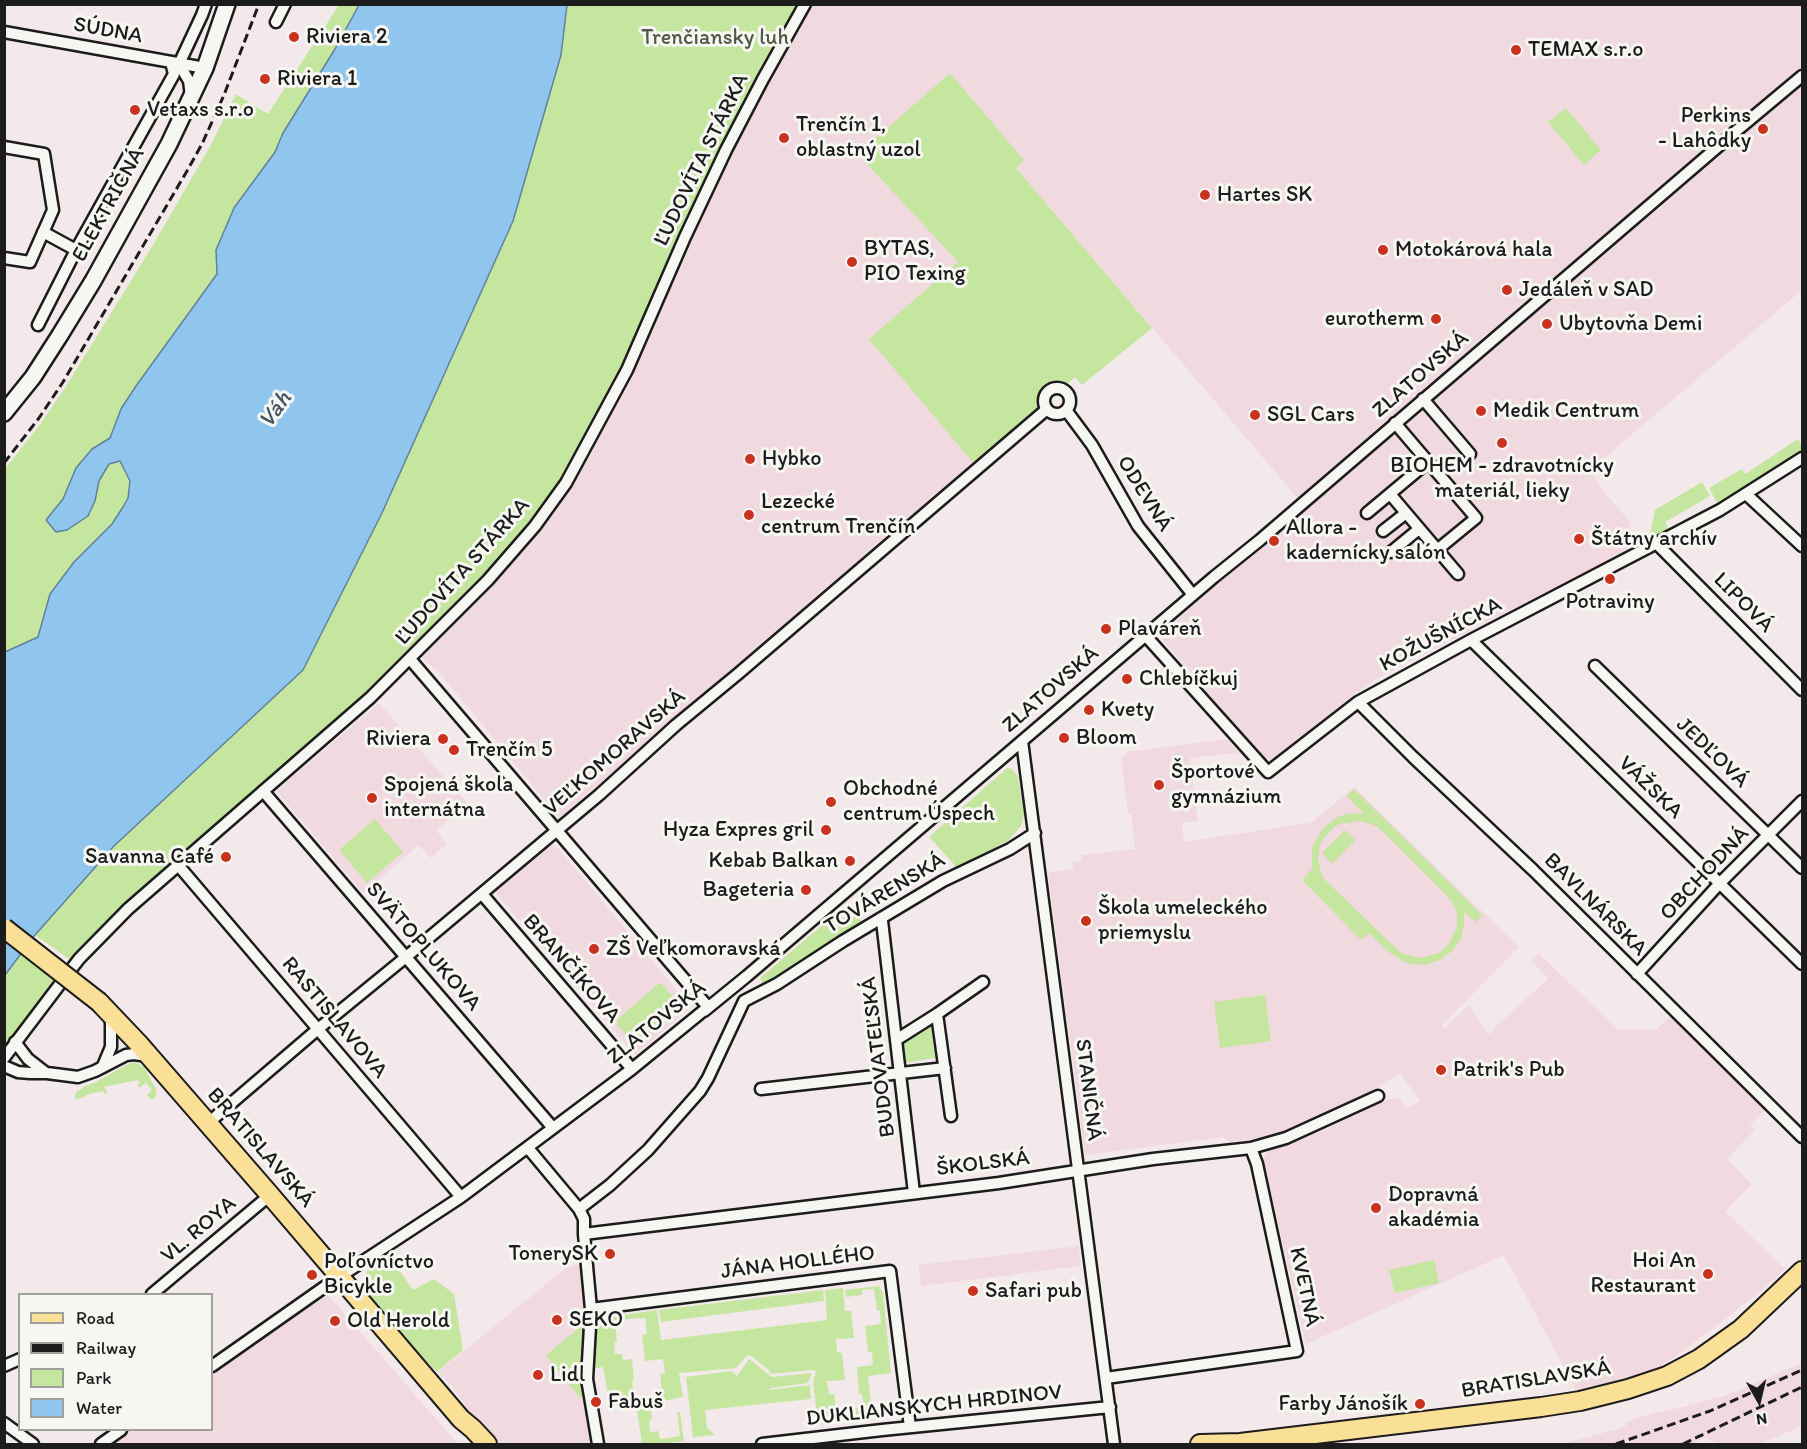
<!DOCTYPE html>
<meta charset="utf-8">
<style>
body{margin:0}
#map{position:relative;width:1807px;height:1449px;overflow:hidden;background:#f4e9ea;font-family:Itim,sans-serif}
canvas{display:block}
.frame{position:absolute;inset:0;border:6px solid #1c1c1c;pointer-events:none}
.legend{position:absolute;left:18px;top:1293px;width:195px;height:138px;box-sizing:border-box;background:#f6f6f2;border:2px solid #9f9f9c;margin:0;padding:8px 10px;list-style:none;font-size:18px;color:#1c1c1c}
.legend li{display:flex;align-items:center;gap:12px;height:30px}
.legend b{width:30px;border:2px solid #9f9f9c}
.north{position:absolute;left:1729px;top:1371px;width:60px;height:60px;-webkit-text-stroke:4px #f6f6f2;paint-order:stroke;rotate:172deg;font-size:16px;font-weight:700;line-height:24px;text-align:center;color:#1c1c1c}
.north::after{content:'';display:block;margin:auto;width:21px;height:27px;background:#1c1c1c;clip-path:polygon(50% 0,100% 100%,50% 72%,0 100%)}
</style>
<div id="map">
<canvas width="1807" height="1449"></canvas>
<div class="frame"></div>
<ul class="legend">
<li><b style="height:8px;background:#fadf96"></b>Road</li>
<li><b style="height:8px;background:#1c1c1c"></b>Railway</li>
<li><b style="height:16px;background:#c5e69f"></b>Park</li>
<li><b style="height:16px;background:#90c5ee"></b>Water</li>
</ul>
<div class="north">N</div>
</div>
<script>
const ctx = document.querySelector('canvas').getContext('2d');
ctx.lineJoin = 'round';
function paint(path, color) { ctx.fillStyle = color; ctx.fill(path, 'evenodd'); }
const toPath = rows => new Path2D(rows.map(r => 'M' + r).join(''));
function strokePath(path, color, width, dash) { ctx.strokeStyle = color; ctx.lineWidth = width; ctx.lineCap = dash ? 'butt' : 'round'; ctx.setLineDash(dash || []); ctx.stroke(path); }
function label(font, color, halo, rows, align = 'center') {
  ctx.font = font + ' Itim,sans-serif'; ctx.lineWidth = 6; ctx.setLineDash([]); ctx.textBaseline = 'middle'; ctx.strokeStyle = halo; ctx.fillStyle = color; for (const [text, x, y, turn = 0] of rows) {
    ctx.save(); ctx.translate(x, y); ctx.rotate((+turn || 0) * Math.PI / 180); ctx.textAlign = isNaN(turn) ? turn : align; if (halo) ctx.strokeText(text, 0, 0); ctx.fillText(text, 0, 0); ctx.restore();
  }
}
paint(toPath([
 [800,5,1802,5,1802,290,1590,470,1604,492,1631,523,1628,553,1540,595,1376,679,1353,695,1281,755,1274,759,1267,759,1259,753,1160,637,1161,634,1306,506,1294,494,1015,167,1023,161,950,73,959,263,976,466,883,544,882,543,559,818,439,672,425,661,413,648,556,488,585,442],
 [379,703,468,804,436,830,447,844,430,858,419,845,363,893,276,791],
 [1227,739,1242,756,1236,753,1190,758,1198,821,1182,823,1184,842,1308,823,1310,824,1354,787,1519,947,1442,1025,1444,1029,1469,1005,1488,1034,1494,1031,1493,1029,1548,979,1531,960,1539,954,1618,1029,1656,1030,1670,1016,1766,1109,1750,1125,1755,1130,1727,1159,1752,1185,1725,1211,1785,1269,1766,1287,1681,1353,1661,1365,1663,1369,1641,1372,1631,1379,1577,1392,1504,1255,1306,1344,1263,1159,1267,1152,1271,1150,1324,1130,1388,1099,1398,1098,1407,1108,1417,1103,1419,1100,1400,1073,1355,1101,1296,1128,1269,1137,1229,1142,1224,1137,1085,1155,1048,873,1073,869,1073,862,1082,861,1081,855,1135,849,1131,814,1128,814,1121,757,1126,756,1126,752],
 [553,845,559,849,691,1007,635,1055,495,892,547,848],
 [1079,1246,1080,1266,921,1286,918,1265],
 [582,1265,588,1324,582,1366,595,1444,497,1444,481,1428,451,1385,438,1372,567,1267],
 [328,1295,458,1444,110,1444,130,1430,212,1430,212,1372],
 [1802,1363,1802,1426,1760,1444,1720,1444,1705,1438,1691,1444,1561,1444,1625,1427,1626,1422,1653,1413,1679,1408,1727,1395]
]), '#f1d9e0');
paint(toPath([
 [339,5,359,5,335,49,283,133,275,152,216,250,217,274,136,386,121,409,110,438,92,449,76,468,63,499,46,520,56,532,67,530,88,516,95,501,99,481,109,464,120,461,130,481,128,498,112,524,74,562,50,594,38,637,5,652,5,469,39,426,65,388,153,245,212,143,236,94,268,114],
 [567,5,800,5,585,442,531,524,481,581,366,694,128,901,72,961,35,935,114,846,561,55],
 [950,73,1024,160,1016,168,1152,328,1082,385,1075,377,976,466,869,339,958,262,858,154],
 [1566,108,1601,150,1584,165,1548,122],
 [1798,439,1802,446,1802,458,1721,510,1709,488,1742,469,1745,474],
 [1702,482,1710,496,1665,522,1671,534,1657,541,1650,535,1655,510],
 [1007,768,1012,769,1018,777,1024,814,1021,826,1009,840,997,846,996,850,956,869,953,863,929,837],
 [1354,789,1482,915,1476,922,1464,912,1464,925,1461,939,1452,951,1440,960,1425,965,1410,964,1403,961,1390,953,1369,933,1361,940,1302,880,1312,869,1312,847,1323,828,1339,816,1352,813,1364,814,1347,796],
 [1360,821,1374,825,1380,829,1452,901,1457,913,1457,927,1449,944,1439,953,1420,958,1401,953,1324,879,1321,872,1318,859,1320,844,1324,838,1334,827,1340,824],
 [375,819,403,852,367,883,339,850],
 [1345,830,1355,840,1332,864,1322,853],
 [856,914,864,924,766,985,763,984,760,978,832,917,837,919,851,915,853,917],
 [21,954,56,980,29,1014,5,1051,5,975],
 [658,984,662,984,681,1006,681,1009,639,1045,634,1045,617,1024,617,1020],
 [1265,995,1271,1041,1220,1048,1214,1002],
 [931,1024,935,1058,904,1063,902,1042],
 [135,1062,144,1067,156,1089,156,1096,154,1099,151,1099,147,1095,152,1090,146,1083,139,1088,137,1085,140,1083,137,1079,133,1082,132,1081,104,1087,108,1093,104,1094,103,1091,86,1095,85,1097,76,1099,75,1096,77,1090,80,1090,83,1087,96,1082,128,1064],
 [389,1255,413,1290,434,1279,454,1294,463,1350,437,1372,417,1351,363,1288,362,1281,369,1268],
 [1434,1260,1439,1283,1395,1293,1389,1270],
 [879,1286,883,1293,891,1373,868,1376,873,1417,818,1424,813,1383,816,1371,812,1370,770,1374,770,1371,751,1356,747,1355,736,1368,679,1373,683,1397,663,1401,660,1374,665,1373,663,1359,645,1361,642,1335,647,1334,645,1318,615,1320,617,1342,614,1343,615,1354,622,1354,623,1360,632,1359,634,1380,632,1381,634,1399,649,1397,652,1419,649,1420,650,1432,658,1431,660,1439,680,1436,677,1412,680,1412,684,1441,659,1444,642,1444,636,1403,610,1406,603,1367,591,1369,594,1319,657,1310,661,1340,827,1320,825,1290,843,1288,845,1311,851,1311,854,1338,836,1339,837,1352,842,1353,845,1380,827,1381,829,1394,834,1394,837,1418,848,1417,856,1414,856,1408,864,1407,862,1394,859,1394,857,1367,873,1365,872,1352,868,1352,865,1326,881,1324,880,1311,877,1310,874,1289,862,1290,862,1295,846,1297,845,1290],
 [823,1290,824,1301,661,1322,659,1310],
 [588,1324,582,1366,587,1402,584,1401,594,1444,593,1444,583,1401,584,1400,578,1395,546,1355,579,1328],
 [749,1359,772,1377,812,1373,808,1383,771,1388,769,1390,810,1385,811,1399,705,1410,707,1428,715,1435,693,1437,686,1377,731,1371,737,1376]
]), '#c5e69f');
const water = toPath([
 [359,5,567,5,561,55,513,221,382,513,303,670,114,846,35,935,5,975,5,652,38,637,50,594,74,562,112,524,123,507,128,498,130,481,120,461,109,464,99,481,95,501,88,516,67,530,56,532,46,520,63,499,76,468,92,449,110,438,121,409,136,386,217,274,216,250,234,208,275,152,283,133,335,49,359,5]
]);
paint(water, '#90c5ee');
strokePath(water, '#62819a', 1.5);
const minor = toPath([
 [276,22,285,4],
 [4,32,205,68],
 [179,64,202,15,206,4],
 [179,64,189,81,191,96],
 [4,147,44,154,53,210,30,262,4,258],
 [43,232,76,250],
 [38,325,76,250,174,74,171,62],
 '1044 401a13 13 0 1 1 26 0a13 13 0 1 1-26 0Z',
 [1423,399,1470,454],
 [1066,410,1092,445,1138,526,1193,595],
 [1395,423,1476,518,1437,550],
 [1390,494,1458,574],
 [1746,494,1802,546],
 [1367,513,1428,462],
 [1383,531,1406,513],
 [1657,544,1802,690],
 [1391,552,1419,529],
 [1145,635,1268,772,1358,702,1471,640,1720,510,1802,458],
 [1471,640,1802,964],
 [410,659,708,1007],
 [1595,666,1802,868],
 [1358,702,1413,757,1533,870,1802,1137],
 [1022,741,1114,1444],
 [263,791,553,1128],
 [178,865,461,1197],
 [482,894,632,1069],
 [881,918,882,921,914,1193],
 [1637,974,1720,883,1802,801],
 [704,1011,747,976,1214,577,1260,540,1735,132,1802,76],
 [937,1014,951,1116],
 [896,1040,937,1014,983,982],
 [15,1042,28,1059,46,1073],
 [4,1058,79,959,128,909,370,698,488,580,535,526,566,483,627,370,685,237,726,150,763,79,805,4],
 [4,1066,18,1072,30,1073,47,1073,78,1077,95,1071,126,1055,134,1054,148,1056],
 [103,1066,111,1047,111,1016],
 [761,1089,945,1068],
 [207,1124,318,1029,406,957,599,795,676,725,739,673,1047,409],
 [528,1148,579,1209,584,1219,584,1234,591,1309,587,1379,598,1444],
 [579,1209,610,1185,648,1150,700,1091,708,1078,744,1001,777,984,843,941,943,881,1010,849,1035,833],
 [584,1234,999,1183,1153,1159,1251,1148,1286,1138,1378,1096],
 [152,1294,270,1195],
 [591,1309,890,1271,910,1427],
 [4,1366,20,1359],
 [212,1366,333,1281,461,1197,632,1069,708,1007],
 [1106,1378,1297,1351,1257,1164,1251,1148],
 [4,1423,33,1444],
 [101,1444,121,1430],
 [762,1444,882,1430,1110,1407]
]);
const secondary = toPath([
 [4,413,33,377,60,335,93,281,169,144,205,68,227,4]
]);
const primary = toPath([
 [99,1002,138,1043,270,1195,461,1419,473,1429,487,1444],
 [1200,1444,1240,1443,1541,1407,1580,1401,1628,1389,1667,1376,1699,1359,1741,1329,1802,1271]
]);
strokePath(minor, '#1c1c1c', 15);
strokePath(secondary, '#1c1c1c', 20);
strokePath(primary, '#1c1c1c', 22);
strokePath(minor, '#f6f6f2', 10);
strokePath(secondary, '#f6f6f2', 15);
strokePath(primary, '#fadf96', 18);
strokePath(toPath([
 [4,463,39,418,63,382,187,171,202,144,224,95,259,4],
 [1616,1444,1710,1411,1802,1370],
 [1683,1444,1802,1387]
]), '#1c1c1c', 3, [9, 4.5]);
const primaryBridge = toPath([
 [4,928,99,1002]
]);
strokePath(primaryBridge, '#1c1c1c', 22, []);
strokePath(primaryBridge, '#fadf96', 18);
for (const [x, y, r, color] of [
 [294,37,6,"#c8321e"],
 [1516,50,6,"#c8321e"],
 [265,79,6,"#c8321e"],
 [135,110,6,"#c8321e"],
 [1763,129,6,"#c8321e"],
 [784,138,6,"#c8321e"],
 [1205,195,6,"#c8321e"],
 [1383,250,6,"#c8321e"],
 [852,262,6,"#c8321e"],
 [1507,290,6,"#c8321e"],
 [1436,319,6,"#c8321e"],
 [1547,324,6,"#c8321e"],
 [1481,411,6,"#c8321e"],
 [1255,415,6,"#c8321e"],
 [1502,443,6,"#c8321e"],
 [750,459,6,"#c8321e"],
 [749,515,6,"#c8321e"],
 [1579,539,6,"#c8321e"],
 [1274,541,6,"#c8321e"],
 [1610,579,6,"#c8321e"],
 [1106,629,6,"#c8321e"],
 [1127,679,6,"#c8321e"],
 [1089,710,6,"#c8321e"],
 [1064,738,6,"#c8321e"],
 [443,739,6,"#c8321e"],
 [454,750,6,"#c8321e"],
 [1159,785,6,"#c8321e"],
 [372,798,6,"#c8321e"],
 [831,802,6,"#c8321e"],
 [826,830,6,"#c8321e"],
 [226,857,6,"#c8321e"],
 [850,861,6,"#c8321e"],
 [806,890,6,"#c8321e"],
 [1086,921,6,"#c8321e"],
 [594,949,6,"#c8321e"],
 [1441,1070,6,"#c8321e"],
 [1376,1208,6,"#c8321e"],
 [610,1254,6,"#c8321e"],
 [1708,1274,6,"#c8321e"],
 [312,1275,6,"#c8321e"],
 [973,1291,6,"#c8321e"],
 [557,1320,6,"#c8321e"],
 [335,1321,6,"#c8321e"],
 [538,1375,6,"#c8321e"],
 [596,1402,6,"#c8321e"],
 [1420,1404,6,"#c8321e"]
]) { const dot = new Path2D(); dot.arc(x, y, r, 0, 2 * Math.PI); ctx.fillStyle = color; ctx.fill(dot); strokePath(dot, '#f6f6f2', 2); }
label('22px', '#1c1c1c', '#f6f6f2', [
 ["SÚDNA",108,31,10],
 ["ĽUDOVÍTA STÁRKA",702,160,-64],
 ["ELEKTRIČNÁ",109,205,-61],
 ["ZLATOVSKÁ",1421,375,-41],
 ["ODEVNÁ",1144,494,58],
 ["ĽUDOVÍTA STÁRKA",463,572,-48],
 ["LIPOVÁ",1743,603,45],
 ["KOŽUŠNÍCKA",1441,635,-28],
 ["ZLATOVSKÁ",1051,690,-41],
 ["VEĽKOMORAVSKÁ",615,753,-41],
 ["JEDĽOVÁ",1712,753,44],
 ["VÁŽSKA",1650,788,44],
 ["OBCHODNÁ",1705,874,-47],
 ["TOVÁRENSKÁ",885,894,-31],
 ["BAVLNÁRSKA",1595,905,45],
 ["SVÄTOPLUKOVA",423,947,49],
 ["BRANČÍKOVA",571,969,49],
 ["RASTISLAVOVA",334,1018,50],
 ["ZLATOVSKÁ",657,1023,-39],
 ["BUDOVATEĽSKÁ",879,1057,-97],
 ["STANIČNÁ",1088,1090,83],
 ["BRATISLAVSKÁ",260,1148,49],
 ["ŠKOLSKÁ",983,1164,-7],
 ["VL. ROYA",199,1230,-40],
 ["JÁNA HOLLÉHO",798,1263,-7],
 ["KVETNÁ",1304,1287,78],
 ["BRATISLAVSKÁ",1536,1380,-9],
 ["DUKLIANSKYCH HRDINOV",934,1406,-6]
]);
label('22px', '#1c1c1c', '#f6f6f2', [
 ["Riviera 2",306,37],
 ["TEMAX s.r.o",1528,50],
 ["Riviera 1",277,79],
 ["Vetaxs s.r.o",147,110],
 ["Perkins",1751,116,"right"],
 ["- Lahôdky",1751,141,"right"],
 ["Trenčín 1,",796,125],
 ["oblastný uzol",796,150],
 ["Hartes SK",1217,195],
 ["BYTAS,",864,249],
 ["PIO Texing",864,274],
 ["Motokárová hala",1395,250],
 ["Jedáleň v SAD",1519,290],
 ["eurotherm",1424,319,"right"],
 ["Ubytovňa Demi",1559,324],
 ["Medik Centrum",1493,411],
 ["SGL Cars",1267,415],
 ["Hybko",762,459],
 ["BIOHEM - zdravotnícky",1502,466,"center"],
 ["materiál, lieky",1502,491,"center"],
 ["Lezecké",761,502],
 ["centrum Trenčín",761,527],
 ["Allora -",1286,528],
 ["kadernícky salón",1286,553],
 ["Štátny archív",1591,539],
 ["Potraviny",1610,602,"center"],
 ["Plaváreň",1118,629],
 ["Chlebíčkuj",1139,679],
 ["Kvety",1101,710],
 ["Bloom",1076,738],
 ["Riviera",431,739,"right"],
 ["Trenčín 5",466,750],
 ["Športové",1171,772],
 ["gymnázium",1171,797],
 ["Spojená škola",384,785],
 ["internátna",384,810],
 ["Obchodné",843,789],
 ["centrum Úspech",843,814],
 ["Hyza Expres gril",814,830,"right"],
 ["Savanna Café",214,857,"right"],
 ["Kebab Balkan",838,861,"right"],
 ["Bageteria",794,890,"right"],
 ["Škola umeleckého",1098,908],
 ["priemyslu",1098,933],
 ["ZŠ Veľkomoravská",606,949],
 ["Patrik's Pub",1453,1070],
 ["Dopravná",1388,1195],
 ["akadémia",1388,1220],
 ["TonerySK",598,1254,"right"],
 ["Hoi An",1696,1261,"right"],
 ["Restaurant",1696,1286,"right"],
 ["Poľovníctvo",324,1262],
 ["Bicykle",324,1287],
 ["Safari pub",985,1291],
 ["SEKO",569,1320],
 ["Old Herold",347,1321],
 ["Lidl",550,1375],
 ["Fabuš",608,1402],
 ["Farby Jánošík",1408,1404,"right"]
], 'left');
label('22px', '#4f5943', '#f6f6f2', [
 ["Trenčiansky luh",715,38]
]);
label('italic 24px', '#455766', '#f6f6f2', [
 ["Váh",276,410,-54]
]);
</script>
